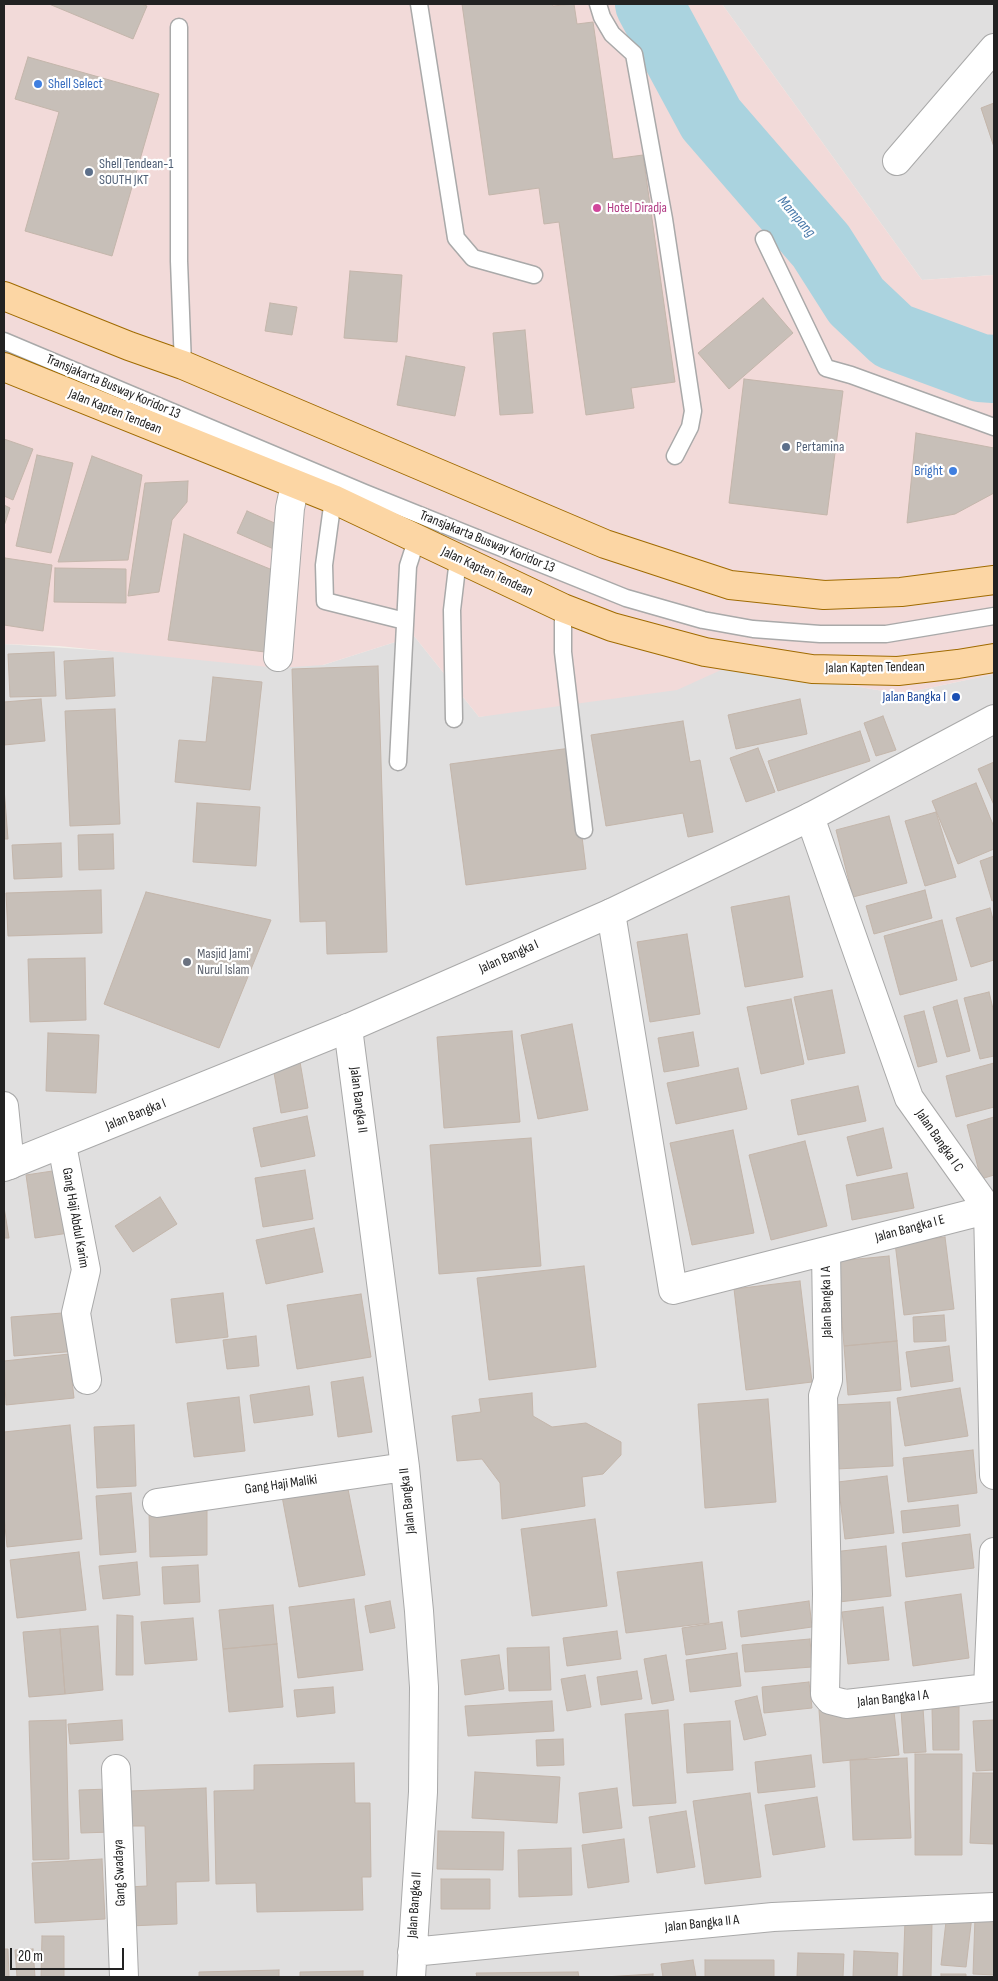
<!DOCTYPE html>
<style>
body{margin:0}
#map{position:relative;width:998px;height:1981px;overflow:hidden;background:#f2efe9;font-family:"Sofia Sans Condensed",sans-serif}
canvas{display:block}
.frame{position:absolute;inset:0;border:5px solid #222;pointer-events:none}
.scale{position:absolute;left:10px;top:1948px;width:114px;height:22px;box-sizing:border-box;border:2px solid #222;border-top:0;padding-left:6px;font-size:15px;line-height:18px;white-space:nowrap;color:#222;-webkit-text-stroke:4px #fff;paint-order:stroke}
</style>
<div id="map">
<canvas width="998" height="1981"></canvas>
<div class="frame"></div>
<div class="scale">20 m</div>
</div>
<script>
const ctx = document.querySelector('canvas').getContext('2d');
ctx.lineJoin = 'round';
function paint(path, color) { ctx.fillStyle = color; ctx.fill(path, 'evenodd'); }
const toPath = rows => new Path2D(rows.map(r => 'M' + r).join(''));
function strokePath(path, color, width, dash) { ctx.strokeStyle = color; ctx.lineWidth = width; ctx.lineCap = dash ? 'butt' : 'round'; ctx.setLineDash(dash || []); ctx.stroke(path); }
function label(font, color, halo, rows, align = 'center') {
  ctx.font = font + ' "Sofia Sans Condensed",sans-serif'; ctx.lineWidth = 4.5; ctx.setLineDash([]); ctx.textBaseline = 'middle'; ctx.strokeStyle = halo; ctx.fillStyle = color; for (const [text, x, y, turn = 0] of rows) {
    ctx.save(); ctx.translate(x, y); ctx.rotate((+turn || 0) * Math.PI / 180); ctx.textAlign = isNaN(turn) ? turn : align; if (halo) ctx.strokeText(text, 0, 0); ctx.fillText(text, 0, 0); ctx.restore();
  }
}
paint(toPath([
 [722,4,994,4,994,275,922,280],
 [414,636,479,717,732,665,901,694,994,674,994,1977,4,1977,4,644,323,665]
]), '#e0dfdf');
paint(toPath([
 [4,4,722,4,922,280,994,275,994,674,901,694,732,665,677,690,479,717,414,636,323,665,279,668,59,646,4,644]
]), '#f2dad9');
strokePath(toPath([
 [649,4,711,119,821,246,856,301,893,336,980,368,994,369]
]), '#aad3df', 68);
const building = toPath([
 [49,4,141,4,147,6,133,39,49,4],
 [462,4,552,4,553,6,574,4,577,24,593,22,613,159,643,155,675,382,631,388,634,408,586,415,559,222,544,224,539,188,489,195,462,4],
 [28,57,159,94,112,256,25,231,59,112,15,99,28,57],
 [994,103,994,147,981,108,994,103],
 [350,271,402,275,397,342,344,338,350,271],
 [763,298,793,333,729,389,698,353,763,298],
 [270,303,297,307,292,335,265,331,270,303],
 [525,330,533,413,500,415,493,333,525,330],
 [406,356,465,367,455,416,397,405,406,356],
 [744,379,843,391,827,515,729,503,744,379],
 [916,433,994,448,994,493,955,514,907,523,916,433],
 [4,439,33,449,13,500,4,496,4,439],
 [37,455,73,463,51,553,16,546,37,455],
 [92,456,142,475,128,560,58,562,92,456],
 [188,481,187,502,172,520,159,592,128,596,145,483,188,481],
 [4,505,10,508,4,526,4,505],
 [247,511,286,528,276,550,237,533,247,511],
 [184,534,275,571,273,653,168,640,184,534],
 [5,558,52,565,43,631,4,625,5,558],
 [55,568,126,569,126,603,54,602,55,568],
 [54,652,56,696,10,697,8,654,54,652],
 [113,658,115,696,66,699,64,661,113,658],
 [378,666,387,952,327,954,326,921,300,922,292,669,378,666],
 [213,677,262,682,250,790,175,782,179,740,206,742,213,677],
 [41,699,45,741,4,745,4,702,41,699],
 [800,699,807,734,736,749,728,715,800,699],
 [115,709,120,824,70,826,65,711,115,709],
 [883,716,896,750,876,756,864,723,883,716],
 [683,721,690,762,700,760,713,832,688,837,683,813,606,826,591,735,683,721],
 [860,731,870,761,778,791,768,761,860,731],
 [571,748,586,869,466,885,450,764,571,748],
 [758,748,775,792,746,802,730,758,758,748],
 [994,762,994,805,978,769,994,762],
 [976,783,994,827,994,849,958,864,932,801,976,783],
 [4,788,8,839,4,839,4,788],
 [197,803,260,807,256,866,193,862,197,803],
 [936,812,956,877,925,886,905,821,936,812],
 [889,816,907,883,853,897,836,830,889,816],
 [113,834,114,869,79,870,78,835,113,834],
 [61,843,62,877,14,879,12,845,61,843],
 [994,856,994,900,992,901,980,861,994,856],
 [101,890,102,933,8,936,6,893,101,890],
 [925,890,932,918,874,934,866,906,925,890],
 [146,892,271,920,219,1048,104,1004,146,892],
 [789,896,803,977,745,987,731,907,789,896],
 [990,908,994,923,994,960,971,967,956,918,990,908],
 [942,920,957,980,900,995,884,936,942,920],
 [687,934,700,1014,650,1022,637,942,687,934],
 [85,958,86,1020,30,1022,28,959,85,958],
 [832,990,845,1053,808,1060,794,997,832,990],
 [989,992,994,1013,994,1056,980,1059,964,998,989,992],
 [791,999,804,1064,761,1074,747,1007,791,999],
 [957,1000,970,1051,947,1057,933,1007,957,1000],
 [924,1011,937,1062,918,1067,904,1016,924,1011],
 [572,1024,588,1110,538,1119,521,1035,572,1024],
 [512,1031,520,1122,444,1128,437,1037,512,1031],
 [693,1032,699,1066,664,1072,658,1038,693,1032],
 [48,1033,99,1035,96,1093,46,1091,48,1033],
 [300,1062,308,1108,281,1113,273,1067,300,1062],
 [994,1063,994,1107,956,1117,946,1076,994,1063],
 [738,1068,747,1109,676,1124,667,1083,738,1068],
 [858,1086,866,1121,798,1135,791,1100,858,1086],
 [307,1116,315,1156,261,1167,253,1128,307,1116],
 [994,1117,994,1175,981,1179,967,1125,994,1117],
 [883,1128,892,1168,857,1176,847,1137,883,1128],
 [733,1130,754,1233,692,1245,670,1143,733,1130],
 [531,1138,541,1266,439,1274,430,1145,531,1138],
 [805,1141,827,1226,771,1240,749,1155,805,1141],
 [59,1170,69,1233,35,1238,26,1175,59,1170],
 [305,1170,313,1219,263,1227,255,1178,305,1170],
 [907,1173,914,1208,852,1220,846,1185,907,1173],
 [160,1197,177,1224,133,1252,115,1226,160,1197],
 [4,1207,9,1238,4,1238,4,1207],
 [314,1228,323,1272,266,1284,256,1240,314,1228],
 [945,1237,954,1309,904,1315,895,1243,945,1237],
 [889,1256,897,1341,844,1346,837,1261,889,1256],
 [584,1266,596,1367,489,1380,477,1278,584,1266],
 [800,1281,812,1382,746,1390,734,1289,800,1281],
 [223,1293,228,1337,176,1343,171,1299,223,1293],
 [361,1294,371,1357,297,1369,287,1305,361,1294],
 [75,1312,78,1351,14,1356,11,1317,75,1312],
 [944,1315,946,1341,914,1342,913,1317,944,1315],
 [256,1336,259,1366,227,1369,223,1340,256,1336],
 [897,1341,901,1390,848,1395,844,1346,897,1341],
 [949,1346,953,1381,911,1387,906,1352,949,1346],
 [69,1354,74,1398,6,1405,4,1361,69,1354],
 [363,1377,372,1432,338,1437,331,1382,363,1377],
 [309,1386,313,1415,254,1423,250,1395,309,1386],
 [960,1388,968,1436,905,1446,897,1398,960,1388],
 [532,1393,533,1416,552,1427,586,1423,621,1442,621,1455,603,1474,582,1477,585,1506,502,1519,500,1483,482,1459,457,1461,452,1416,481,1412,479,1399,532,1393],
 [239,1397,245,1451,194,1457,187,1403,239,1397],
 [768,1399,776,1502,705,1508,698,1404,768,1399],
 [890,1402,893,1466,837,1469,833,1405,890,1402],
 [70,1425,82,1539,7,1547,4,1515,4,1432,70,1425],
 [134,1425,136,1486,97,1488,94,1427,134,1425],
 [973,1450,977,1493,908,1502,903,1458,973,1450],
 [887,1476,894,1533,845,1539,838,1482,887,1476],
 [346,1479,365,1575,299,1587,281,1491,346,1479],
 [131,1493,136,1552,100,1555,96,1496,131,1493],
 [958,1505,960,1526,903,1533,901,1511,958,1505],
 [207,1510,207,1555,150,1557,149,1512,207,1510],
 [595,1519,607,1606,532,1616,521,1529,595,1519],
 [970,1534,974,1568,906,1577,902,1543,970,1534],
 [886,1546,891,1596,839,1602,833,1552,886,1546],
 [79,1552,86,1610,17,1618,10,1560,79,1552],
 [137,1562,140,1595,103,1599,99,1566,137,1562],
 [702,1562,709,1623,626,1633,617,1572,702,1562],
 [198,1565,200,1602,164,1604,162,1567,198,1565],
 [961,1594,969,1658,913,1666,905,1602,961,1594],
 [354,1599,363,1670,298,1678,289,1607,354,1599],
 [390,1601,395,1628,370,1633,365,1606,390,1601],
 [809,1601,812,1627,741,1637,738,1611,809,1601],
 [273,1605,277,1644,223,1649,219,1610,273,1605],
 [883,1607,889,1660,848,1664,842,1612,883,1607],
 [117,1615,133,1616,133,1675,116,1675,117,1615],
 [193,1618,197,1660,145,1664,141,1622,193,1618],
 [722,1622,726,1649,686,1655,682,1628,722,1622],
 [98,1626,103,1690,65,1694,60,1629,98,1626],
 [60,1629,65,1694,29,1697,23,1632,60,1629],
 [617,1631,621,1659,567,1666,563,1638,617,1631],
 [810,1639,812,1667,745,1672,742,1645,810,1639],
 [277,1644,283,1707,229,1712,223,1649,277,1644],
 [549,1647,551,1690,509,1691,507,1648,549,1647],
 [737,1653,741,1686,690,1692,686,1660,737,1653],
 [499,1655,504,1689,465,1695,461,1660,499,1655],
 [666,1655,674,1700,652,1704,644,1659,666,1655],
 [637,1671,642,1699,601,1705,597,1677,637,1671],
 [585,1675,591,1707,567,1711,561,1679,585,1675],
 [809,1682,812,1708,764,1713,762,1687,809,1682],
 [333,1687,335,1713,297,1717,294,1690,333,1687],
 [757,1696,766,1735,744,1740,735,1701,757,1696],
 [552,1701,554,1731,468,1736,465,1706,552,1701],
 [893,1703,899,1755,823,1763,819,1710,893,1703],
 [959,1707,959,1750,933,1750,932,1708,959,1707],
 [923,1708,926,1752,904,1753,901,1710,923,1708],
 [668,1710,676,1803,633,1806,625,1714,668,1710],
 [66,1720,69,1859,33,1860,29,1721,66,1720],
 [122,1720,123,1740,70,1744,68,1724,122,1720],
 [994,1720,994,1770,976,1771,973,1721,994,1720],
 [730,1721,733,1770,687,1773,684,1724,730,1721],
 [563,1739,564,1765,537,1766,536,1740,563,1739],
 [915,1754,962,1754,962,1855,915,1855,915,1754],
 [811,1755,815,1787,758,1793,755,1762,811,1755],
 [907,1758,911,1838,853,1840,850,1760,907,1758],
 [354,1763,355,1803,370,1803,371,1877,362,1877,363,1910,257,1912,256,1883,216,1884,214,1791,254,1790,254,1765,354,1763],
 [475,1772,560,1777,557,1823,472,1818,475,1772],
 [973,1773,994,1773,994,1844,970,1843,973,1773],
 [206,1788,209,1881,176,1882,177,1924,129,1926,128,1887,147,1886,145,1826,132,1826,130,1791,206,1788],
 [617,1788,622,1828,583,1833,579,1793,617,1788],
 [110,1789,112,1832,81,1833,79,1790,110,1789],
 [750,1793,761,1877,705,1884,693,1801,750,1793],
 [817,1797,825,1847,773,1855,765,1805,817,1797],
 [686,1811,695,1867,657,1873,649,1817,686,1811],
 [438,1831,504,1832,503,1870,437,1869,438,1831],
 [624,1839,629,1882,588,1888,582,1845,624,1839],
 [571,1848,572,1895,519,1897,518,1850,571,1848],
 [102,1859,105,1919,35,1923,32,1863,102,1859],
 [441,1879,490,1879,490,1909,441,1909,441,1879],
 [947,1913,972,1916,966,1967,941,1965,947,1913],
 [975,1918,994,1919,994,1975,973,1974,975,1918],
 [905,1921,932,1922,931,1977,903,1976,905,1921],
 [42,1936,64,1936,64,1977,41,1977,42,1936],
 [4,1949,8,1949,9,1977,4,1977,4,1949],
 [33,1949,35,1977,17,1977,15,1950,33,1949],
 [854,1951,898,1953,897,1977,853,1977,854,1951],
 [798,1953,844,1954,843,1977,797,1977,798,1953],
 [693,1960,696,1977,663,1977,661,1964,693,1960],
 [705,1960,774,1960,774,1977,705,1977,705,1960],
 [279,1970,279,1977,199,1977,199,1972,279,1970],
 [363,1971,363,1977,300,1977,300,1972,363,1971],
 [578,1972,579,1977,477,1977,476,1973,578,1972],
 [653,1974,653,1977,604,1977,653,1974],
 [941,1974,966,1974,966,1977,941,1977,941,1974]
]);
paint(building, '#c7bfb8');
strokePath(building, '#c4b6ab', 1);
const service = toPath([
 [419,4,456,238,473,258,534,275],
 [598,4,602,17,612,34,634,54,664,219,693,411,690,427,675,456],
 [179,27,179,261,183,365],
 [764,239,826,368,851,375,994,427],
 [4,341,365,493,626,598,703,620,753,629,820,634,886,634,994,616],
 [333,499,324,565,325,601,405,621],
 [563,608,563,652,584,830],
 [454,719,452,610,458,559],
 [398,762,408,566,417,538]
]);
const minor = toPath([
 [897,161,994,48],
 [278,657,290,508,295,485],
 [810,817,909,1098,988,1209,994,1475],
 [611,913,673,1290,994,1208],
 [348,1028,405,1467,419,1611,424,1687,423,1792,411,1977],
 [4,1106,10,1165],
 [62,1145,86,1270,76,1313,87,1380],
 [826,1251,828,1380,823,1396,827,1594,825,1694,830,1700,846,1704,988,1688],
 [157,1503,405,1467],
 [994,1552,988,1688,994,1687],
 [116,1769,124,1977],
 [412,1952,773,1917,994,1907]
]);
const tertiary = toPath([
 [4,1167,348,1028,611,913,810,817,994,719]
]);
const primary = toPath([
 [4,296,129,346,183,365,605,544,730,585,824,595,901,592,994,580],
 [4,367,333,499,563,608,612,627,705,652,812,669,898,671,958,664,994,658]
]);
strokePath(service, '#a9a9a9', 19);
strokePath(minor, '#a9a9a9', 30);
strokePath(tertiary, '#a9a9a9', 30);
strokePath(primary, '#a06b00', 30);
strokePath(service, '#fff', 16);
strokePath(minor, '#fff', 28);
strokePath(tertiary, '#fff', 28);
strokePath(primary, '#fcd6a4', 28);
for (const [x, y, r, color] of [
 [38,84,5,"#3f7fe0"],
 [89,172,5,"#5c6f8a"],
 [597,208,5,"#d1479c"],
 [786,447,5,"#5c6f8a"],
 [953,471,5,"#3f7fe0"],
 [956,697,5,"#1a4fb4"],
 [187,962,5,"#6b7280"]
]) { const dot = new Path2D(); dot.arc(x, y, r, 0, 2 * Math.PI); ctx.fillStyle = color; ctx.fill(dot); strokePath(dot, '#fff', 2); }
label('14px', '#366cbe', '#fff', [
 ["Shell Select",48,84],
 ["Bright",943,471,"right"]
], 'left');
label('14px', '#4e5e75', '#fff', [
 ["Shell Tendean-1",99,164],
 ["SOUTH JKT",99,180],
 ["Pertamina",796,447]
], 'left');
label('14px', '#b23c85', '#fff', [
 ["Hotel Diradja",607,208]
], 'left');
label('14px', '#222', '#fff', [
 ["Transjakarta Busway Koridor 13",113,387,23],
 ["Jalan Kapten Tendean",115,412,22],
 ["Transjakarta Busway Koridor 13",487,542,22],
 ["Jalan Kapten Tendean",487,572,25],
 ["Jalan Kapten Tendean",875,668,-1],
 ["Jalan Bangka I",509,957,-24],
 ["Jalan Bangka II",358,1100,83],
 ["Jalan Bangka I",136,1115,-22],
 ["Jalan Bangka I C",939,1141,55],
 ["Gang Haji Abdul Karim",75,1218,80],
 ["Jalan Bangka I E",910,1229,-15],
 ["Jalan Bangka I A",827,1302,-91],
 ["Gang Haji Maliki",281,1485,-8],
 ["Jalan Bangka II",408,1501,-96],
 ["Jalan Bangka I A",893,1699,-6],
 ["Gang Swadaya",120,1873,-92],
 ["Jalan Bangka II",415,1905,-86],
 ["Jalan Bangka II A",702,1924,-6]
]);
label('14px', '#164399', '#fff', [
 ["Jalan Bangka I",946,697]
], 'right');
label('14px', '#5b616d', '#fff', [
 ["Masjid Jami'",197,954],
 ["Nurul Islam",197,970]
], 'left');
label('italic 15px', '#4a7aab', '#fff', [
 ["Mampang",796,217,49]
]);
</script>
